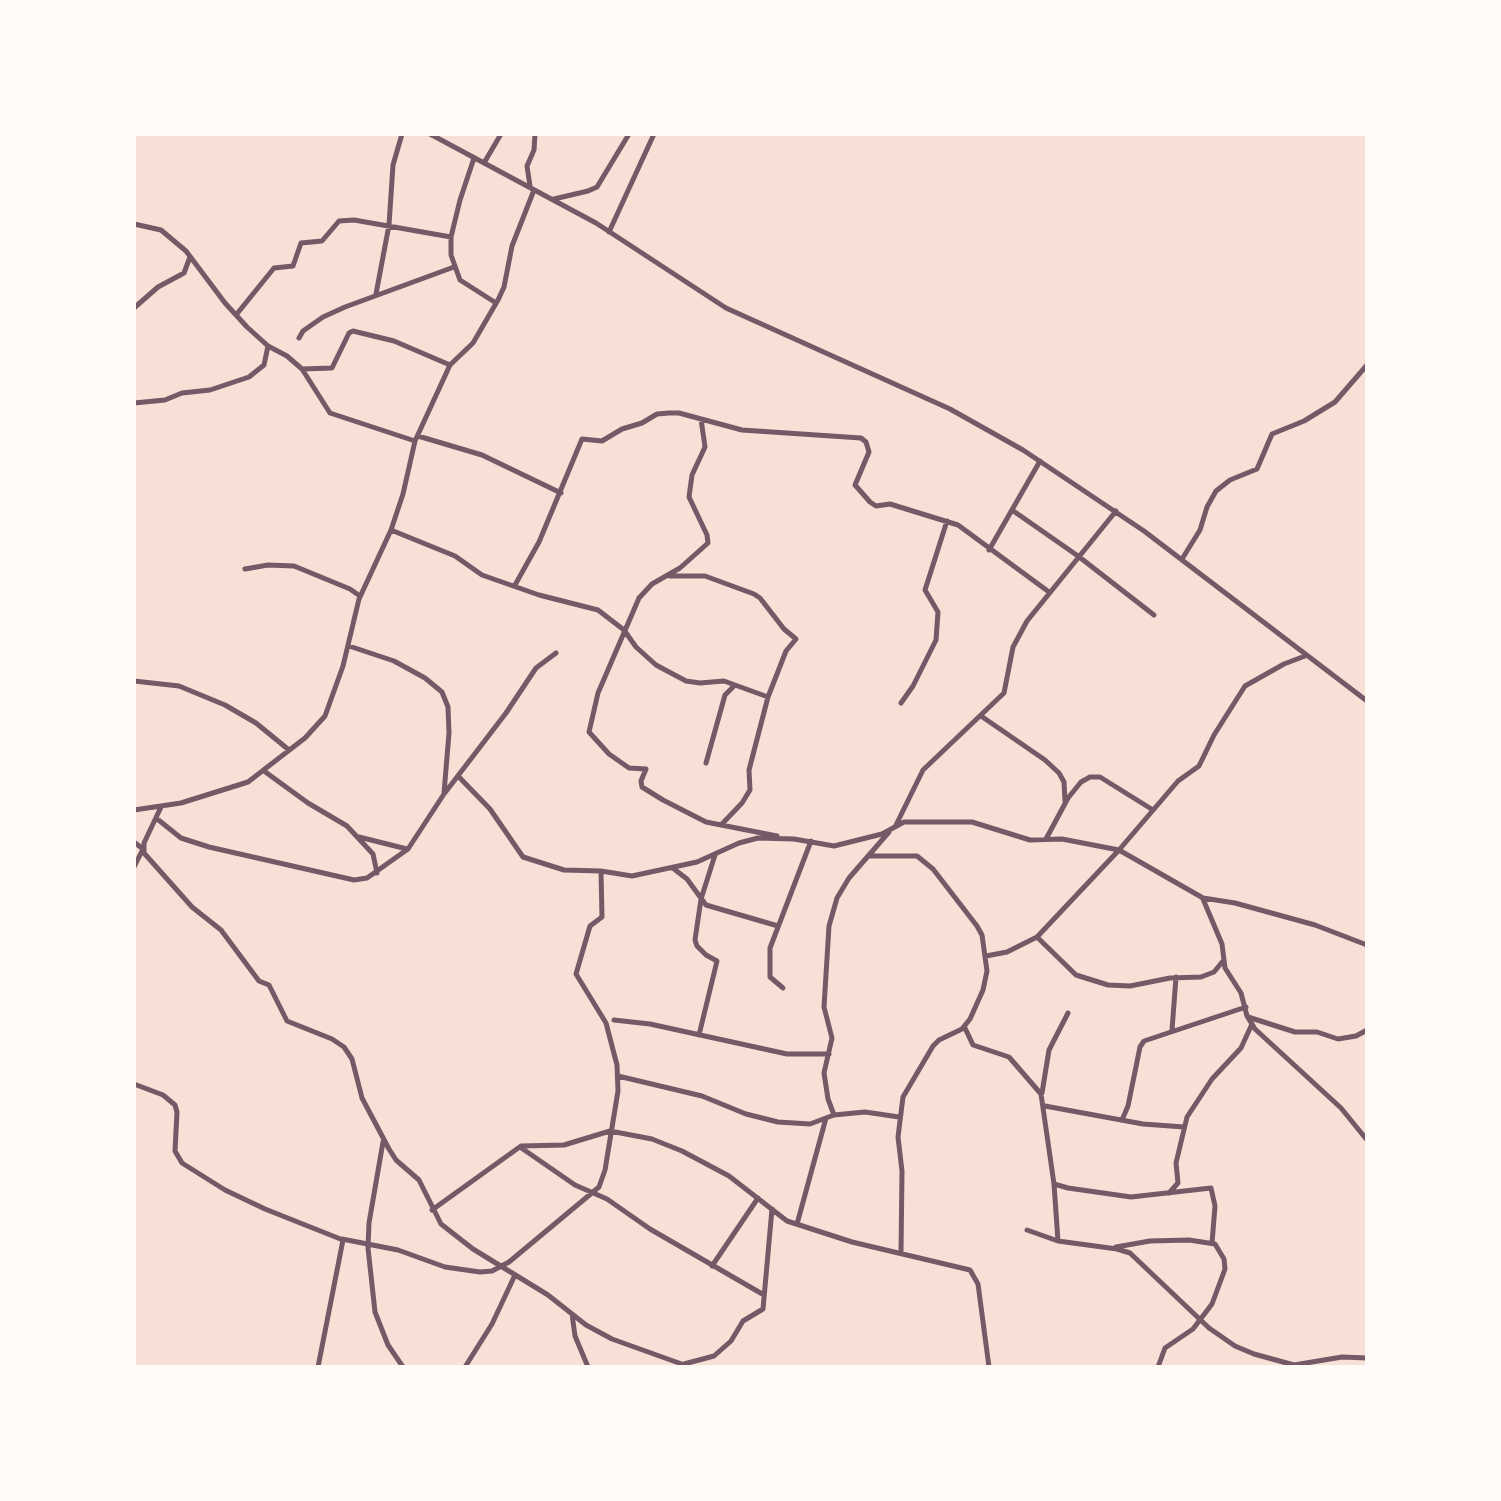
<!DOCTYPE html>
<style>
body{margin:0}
#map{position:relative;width:1501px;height:1501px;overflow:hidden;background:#f7e1d7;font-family:"Roboto Condensed",sans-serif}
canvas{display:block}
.frame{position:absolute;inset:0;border:136px solid #fffaf5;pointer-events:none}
</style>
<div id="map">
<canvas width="1501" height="1501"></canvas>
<div class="frame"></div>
</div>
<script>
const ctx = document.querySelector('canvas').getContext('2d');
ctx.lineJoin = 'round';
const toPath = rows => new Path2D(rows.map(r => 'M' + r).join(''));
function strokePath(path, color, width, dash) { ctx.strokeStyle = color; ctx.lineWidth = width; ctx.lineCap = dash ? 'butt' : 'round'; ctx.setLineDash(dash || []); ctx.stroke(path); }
strokePath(toPath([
 [430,134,596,223,726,308,950,409,1023,450,1144,531,1367,701],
 [474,158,460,200,451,237,451,255,460,280,496,303],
 [484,163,501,134],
 [530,186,527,166,534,150,535,134],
 [554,199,588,191,597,187,629,134],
 [134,224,161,230,186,251,225,303,247,327,268,346,287,356,302,369,330,413,415,441],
 [609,232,654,134],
 [376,294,389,225,393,165,402,134],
 [134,308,158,287,184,273,190,257],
 [236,315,274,268,293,266,301,243,322,241,339,221,354,220,451,237],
 [299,338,303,331,323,317,345,307,454,267],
 [302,369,332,368,349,333,353,331,394,341,450,365],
 [134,403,165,400,182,393,210,390,249,377,264,365,268,346],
 [701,419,705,447,692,475,689,497,707,535,708,543,680,568,652,584,639,598,598,693,589,732,609,754,629,768,646,769,641,781,642,787,663,800,706,822,777,836],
 [418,436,482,455,561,493],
 [1012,510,1078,556,1154,615],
 [391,530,455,556,482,575,539,595,598,610,624,630,636,647,656,665,686,681,700,683,724,681,768,697],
 [989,550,1040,461],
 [1182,559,1200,530,1207,507,1216,491,1230,480,1257,469,1272,434,1304,421,1335,402,1367,365],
 [245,569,268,565,294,566,350,589,360,596],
 [670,576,705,576,754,594,760,598,784,629,796,639,786,651,768,697,749,770,750,790,742,803,721,825],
 [515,585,539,542,582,439,602,441,622,429,642,423,657,414,669,413,679,413,742,430,861,438,866,442,869,452,855,485,870,502,876,506,890,504,958,525,1049,592],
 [349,646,394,661,425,678,442,692,448,707,449,733,444,793],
 [134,681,179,686,225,705,256,723,289,750],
 [901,703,913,686,936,640,938,612,925,590,947,521],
 [981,716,1045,760,1059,773,1064,782,1065,801],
 [706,763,725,695,734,686],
 [264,771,308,803,347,826,373,854,377,873],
 [458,776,490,809,523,857,564,870,601,871,632,876,697,862,739,843,758,838,794,839,834,846,882,834,904,822,972,822,1030,840,1062,839,1119,850,1203,898,1235,903,1315,925,1367,945],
 [161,807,144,843,144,853,192,907,221,930,259,981,269,985,287,1021,332,1039,344,1047,352,1059,362,1098,389,1149,396,1160,419,1180,441,1224,473,1249,548,1295,586,1325,612,1339,690,1367],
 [134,810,181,803,248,782,305,738,325,716,343,666,359,599,391,530,403,494,415,441,450,365,473,343,498,300,504,287,512,246,534,190],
 [156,818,181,838,209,847,354,880,367,878,408,849,444,794,506,713,536,668,556,653],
 [896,825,923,770,1004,693,1013,647,1027,621,1116,511],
 [359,837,407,849],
 [1046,839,1068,798,1081,782,1090,777,1100,777,1153,810],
 [134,842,143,849,134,867],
 [869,856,917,856,933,869,977,926,982,935,987,971,983,990,970,1019,962,1029,939,1040,933,1046,903,1097,898,1137,902,1171,901,1253],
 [674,869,687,879,706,905,778,926],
 [1203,899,1222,944,1225,968,1241,993,1247,1016,1255,1029,1341,1108,1367,1140],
 [1037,937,1076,975,1108,985,1130,986,1170,978,1201,977,1214,972,1223,961],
 [986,956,1007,952,1037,937,1119,850,1178,781,1199,766,1214,735,1245,686,1284,664,1305,656],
 [783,988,770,977,770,948,811,841],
 [1248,1017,1295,1032,1317,1032,1338,1039,1356,1036,1367,1030],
 [614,1020,650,1024,787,1054,829,1054],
 [965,1028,973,1045,1009,1057,1041,1094,1054,1184,1058,1241],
 [1172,1030,1176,977],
 [699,1035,717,961,706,955,697,946,695,940,701,899,715,855],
 [618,1076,702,1096,746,1114,778,1122,810,1124,834,1115,865,1112,899,1117],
 [134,1084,163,1095,175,1105,177,1112,175,1151,182,1163,225,1190,265,1209,343,1240,318,1367],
 [1042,1093,1049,1050,1068,1013],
 [1045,1106,1143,1124,1184,1127],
 [834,1115,828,1099,824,1073,832,1038,824,1007,829,926,837,898,849,878,889,832],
 [1122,1120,1128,1106,1140,1047,1144,1041,1246,1007],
 [383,1142,369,1223,368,1248,375,1312,388,1345,403,1367],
 [520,1147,575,1185,607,1199,650,1229,764,1295],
 [1054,1184,1068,1188,1131,1197,1211,1188,1215,1206,1212,1243],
 [1169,1193,1178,1183,1176,1163,1187,1117,1212,1079,1241,1048,1252,1024],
 [432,1210,521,1146,564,1145,610,1131,652,1139,682,1151,729,1176,787,1221,852,1242,970,1270,978,1284,989,1367],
 [797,1224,826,1118],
 [1027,1230,1058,1241,1117,1249,1130,1253,1209,1328,1235,1346,1254,1354,1294,1365,1342,1357,1367,1358],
 [342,1239,398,1250,445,1267,480,1272,492,1271,509,1262,599,1187,605,1170,618,1091,617,1065,606,1023,576,974,590,926,602,917,601,871],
 [1116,1247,1150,1241,1189,1240,1215,1244,1224,1259,1225,1269,1212,1304,1193,1329,1165,1348,1158,1367],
 [712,1266,758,1198],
 [572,1314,575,1336,588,1367],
 [684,1364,714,1356,731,1341,743,1321,763,1309,772,1209],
 [465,1367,492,1324,515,1275]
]), '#755966', 5);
</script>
